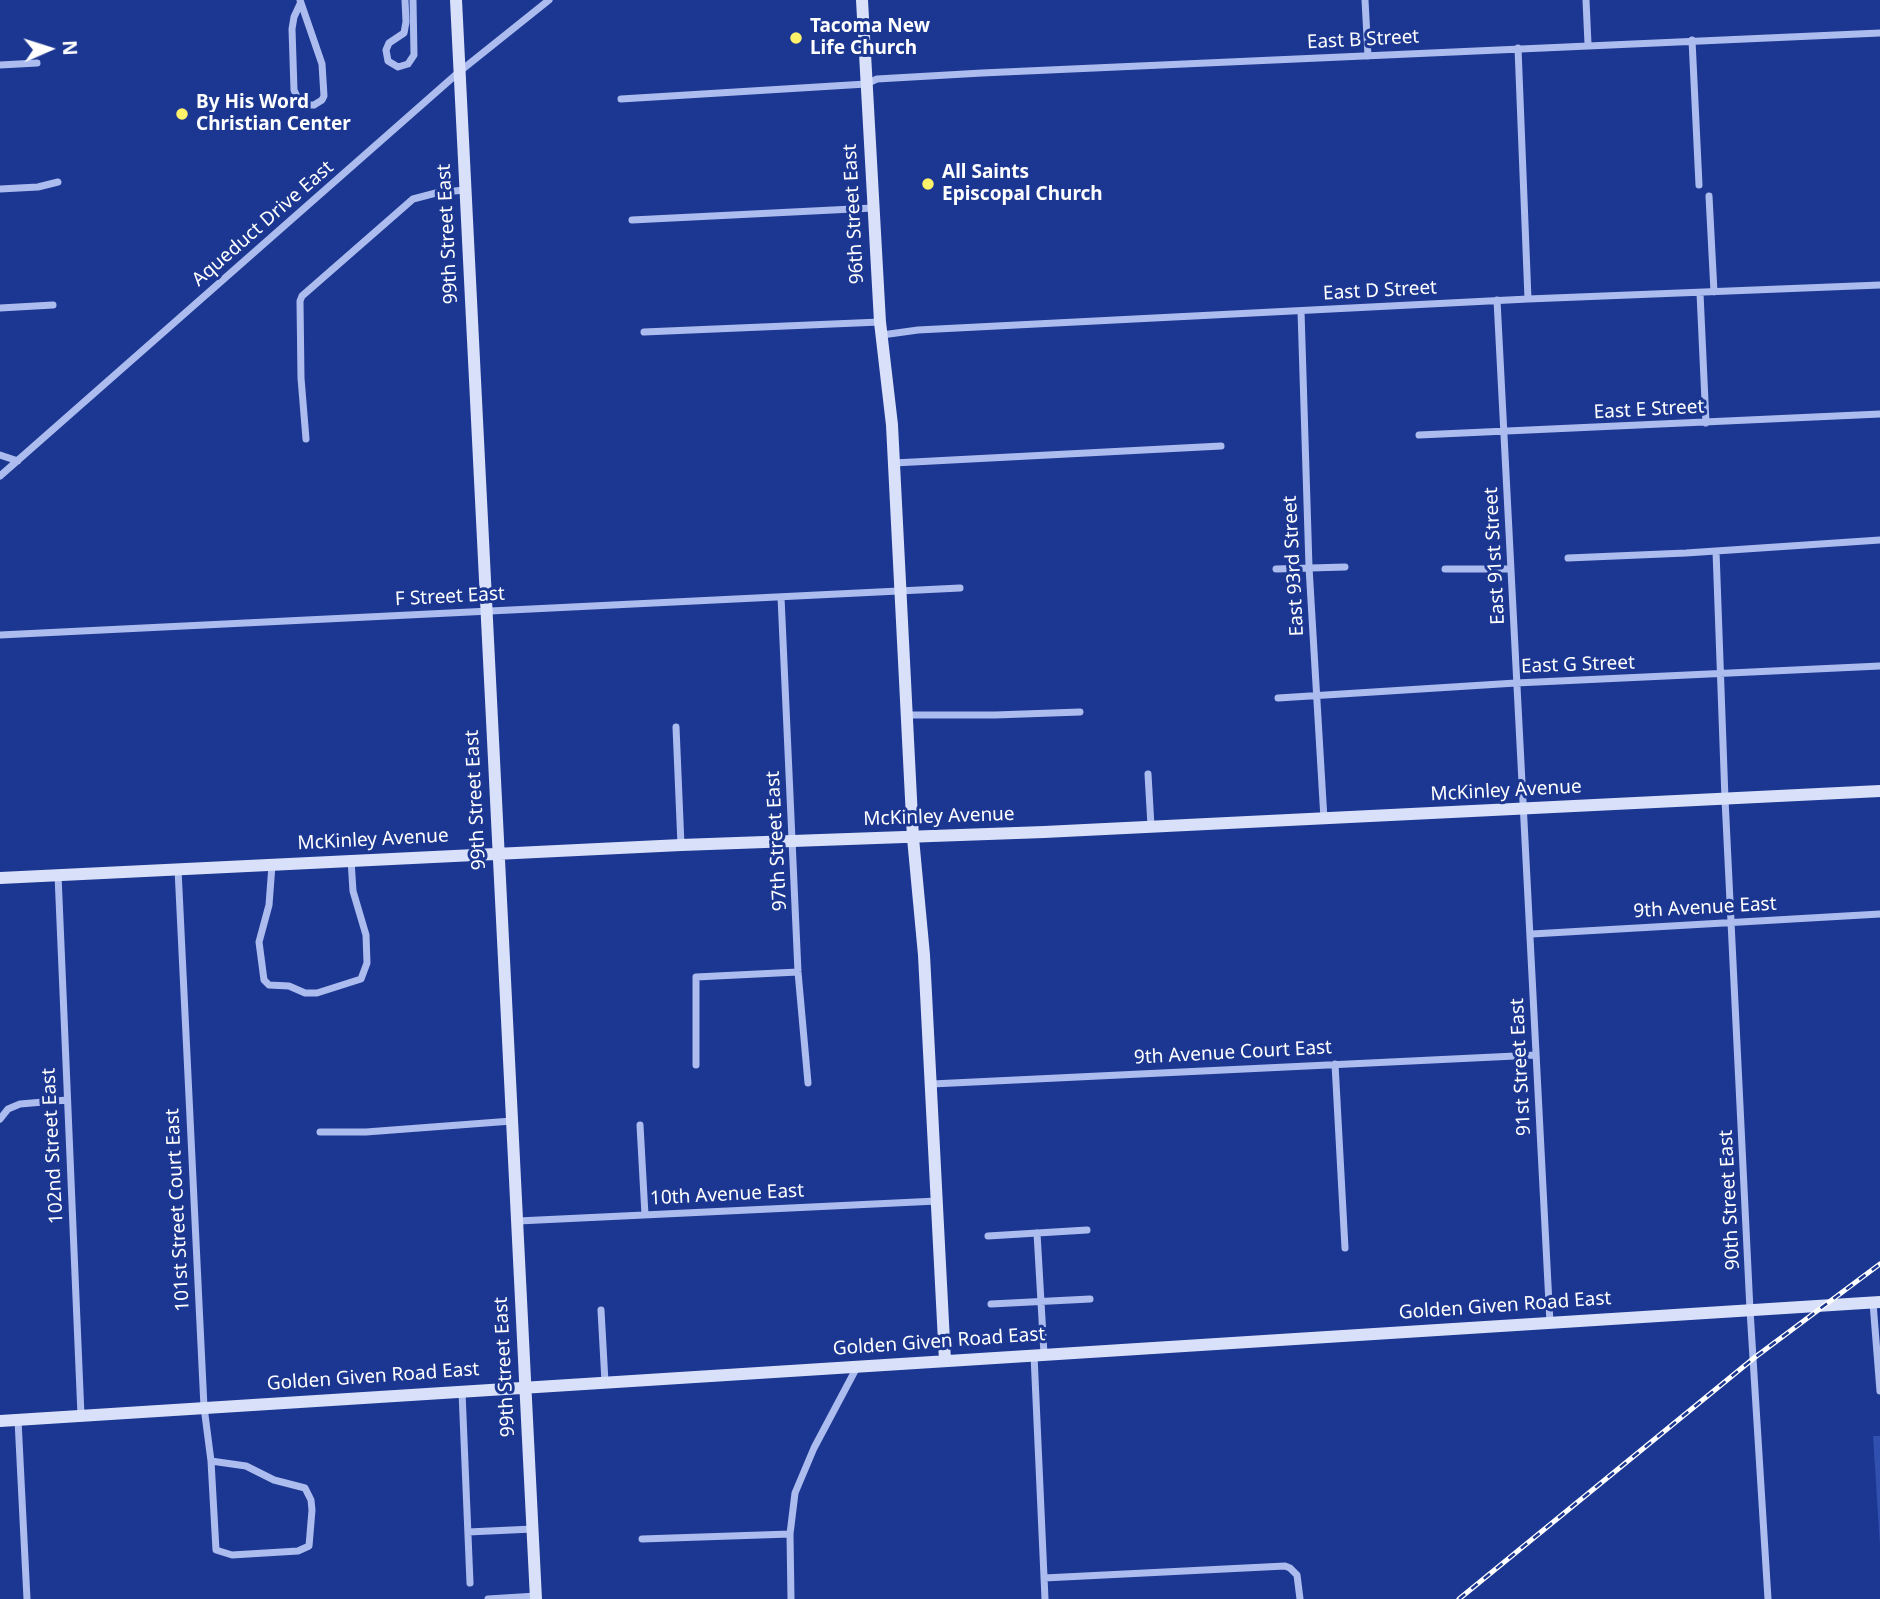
<!DOCTYPE html>
<style>
body{margin:0}
#map{position:relative;width:1880px;height:1599px;overflow:hidden;background:#1c3791;font-family:"Noto Sans",sans-serif}
canvas{display:block}
.north{position:absolute;left:14px;top:14px;width:70px;height:70px;-webkit-text-stroke:5px #1c3791;paint-order:stroke;rotate:87deg;font-size:19px;font-weight:700;line-height:28px;text-align:center;color:#fff}
.north::after{content:'';display:block;margin:auto;width:24px;height:32px;background:#fff;clip-path:polygon(50% 0,100% 100%,50% 72%,0 100%)}
</style>
<div id="map">
<canvas width="1880" height="1599"></canvas>
<div class="north">N</div>
</div>
<script>
const ctx = document.querySelector('canvas').getContext('2d');
ctx.lineJoin = 'round';
function paint(path, color) { ctx.fillStyle = color; ctx.fill(path, 'evenodd'); }
const toPath = rows => new Path2D(rows.map(r => 'M' + r).join(''));
function strokePath(path, color, width, dash) { ctx.strokeStyle = color; ctx.lineWidth = width; ctx.lineCap = dash ? 'butt' : 'round'; ctx.setLineDash(dash || []); ctx.stroke(path); }
function label(font, color, halo, rows, align = 'center') {
  ctx.font = font + ' "Noto Sans",sans-serif'; ctx.lineWidth = 6; ctx.setLineDash([]); ctx.textBaseline = 'middle'; ctx.strokeStyle = halo; ctx.fillStyle = color; for (const [text, x, y, turn = 0] of rows) {
    ctx.save(); ctx.translate(x, y); ctx.rotate((+turn || 0) * Math.PI / 180); ctx.textAlign = isNaN(turn) ? turn : align; if (halo) ctx.strokeText(text, 0, 0); ctx.fillText(text, 0, 0); ctx.restore();
  }
}
paint(toPath([
 [1880,1436,1880,1546,1873,1436]
]), '#304faf');
strokePath(toPath([
 [300,0,322,64,324,96,322,100,314,105,304,105,299,101,294,90,292,29,294,17,300,4],
 [405,0,406,22,404,33,389,43,386,50,388,61,398,67,408,64,414,55,413,0],
 [1365,0,1368,56],
 [1586,0,1588,44],
 [1692,40,1699,185],
 [1518,48,1528,299],
 [0,65,37,63],
 [621,99,866,84,877,79,982,73,1880,33],
 [0,189,38,187,58,182],
 [1709,196,1714,292],
 [632,220,873,208],
 [1700,293,1706,423],
 [1497,300,1550,1323],
 [0,308,53,305],
 [1301,311,1309,567,1324,819],
 [644,332,880,322],
 [882,335,918,330,1528,299,1880,285],
 [1419,435,1880,414],
 [306,439,301,378,300,301,302,296,413,199,436,193,464,190],
 [0,455,18,461],
 [894,463,1221,446],
 [0,476,459,72,549,0],
 [1716,551,1725,799,1750,1310,1768,1599],
 [1568,558,1686,553,1880,540],
 [1276,569,1345,567],
 [1445,569,1511,569],
 [781,597,798,972,808,1083],
 [0,635,960,588],
 [1278,698,1516,683,1880,666],
 [907,715,995,715,1080,712],
 [676,727,681,845],
 [1148,774,1151,826],
 [272,865,269,905,259,942,264,980,269,985,289,986,305,993,317,993,361,979,367,963,366,935,353,891,351,860],
 [178,869,204,1407,211,1461,216,1550,232,1555,298,1551,309,1546,312,1510,311,1500,305,1488,274,1480,246,1466,211,1461],
 [58,875,81,1415],
 [1532,934,1880,914],
 [1335,1064,1345,1248],
 [696,1065,696,977,798,972],
 [932,1084,1536,1055],
 [0,1119,8,1109,20,1104,67,1100],
 [640,1125,645,1215],
 [320,1132,366,1132,512,1121],
 [518,1221,937,1201],
 [1037,1233,1044,1354],
 [988,1236,1087,1230],
 [1873,1303,1880,1391],
 [991,1304,1090,1299],
 [601,1310,605,1382],
 [1034,1355,1045,1599],
 [462,1392,470,1583],
 [18,1420,27,1599],
 [468,1532,533,1529],
 [642,1539,790,1534],
 [1044,1578,1285,1566,1290,1568,1297,1575,1300,1599],
 [488,1599,536,1596],
 [791,1599,790,1534,795,1493,814,1448,857,1367]
]), '#acbcee', 7);
strokePath(toPath([
 [456,0,536,1599],
 [862,0,880,322,892,425,913,838,924,955,945,1361],
 [0,878,681,845,1044,832,1880,791],
 [0,1421,1880,1302]
]), '#d9e1fa', 12);
const rail = toPath([
 [1459,1599,1754,1358,1880,1264]
]);
strokePath(rail, '#fff', 5);
strokePath(rail, '#1c3791', 2.5, [8]);
for (const [x, y, r, color] of [
 [796,38,7,"#fef26b"],
 [182,114,7,"#fef26b"],
 [928,184,7,"#fef26b"]
]) { const dot = new Path2D(); dot.arc(x, y, r, 0, 2 * Math.PI); ctx.fillStyle = color; ctx.fill(dot); strokePath(dot, '#1c3791', 2.5); }
label('bold 19px', '#fff', '#1c3791', [
 ["Tacoma New",810,27],
 ["Life Church",810,49],
 ["By His Word",196,103],
 ["Christian Center",196,125],
 ["All Saints",942,173],
 ["Episcopal Church",942,195]
], 'left');
label('19px', '#fff', '#1c3791', [
 ["East B Street",1363,40,-3],
 ["96th Street East",854,214,-93],
 ["Aqueduct Drive East",263,224,-41],
 ["99th Street East",448,234,-93],
 ["East D Street",1380,291,-3],
 ["East E Street",1649,410,-3],
 ["East 91st Street",1495,556,-93],
 ["East 93rd Street",1294,566,-93],
 ["F Street East",450,597,-3],
 ["East G Street",1578,665,-2],
 ["McKinley Avenue",1506,791,-3],
 ["99th Street East",476,800,-93],
 ["McKinley Avenue",939,817,-2],
 ["McKinley Avenue",373,840,-3],
 ["97th Street East",777,841,-93],
 ["9th Avenue East",1705,908,-3],
 ["9th Avenue Court East",1233,1053,-3],
 ["91st Street East",1521,1067,-93],
 ["102nd Street East",53,1146,-93],
 ["10th Avenue East",727,1195,-3],
 ["90th Street East",1730,1200,-93],
 ["101st Street Court East",178,1210,-93],
 ["Golden Given Road East",1505,1306,-4],
 ["Golden Given Road East",939,1342,-4],
 ["99th Street East",505,1367,-93],
 ["Golden Given Road East",373,1377,-4]
]);
</script>
